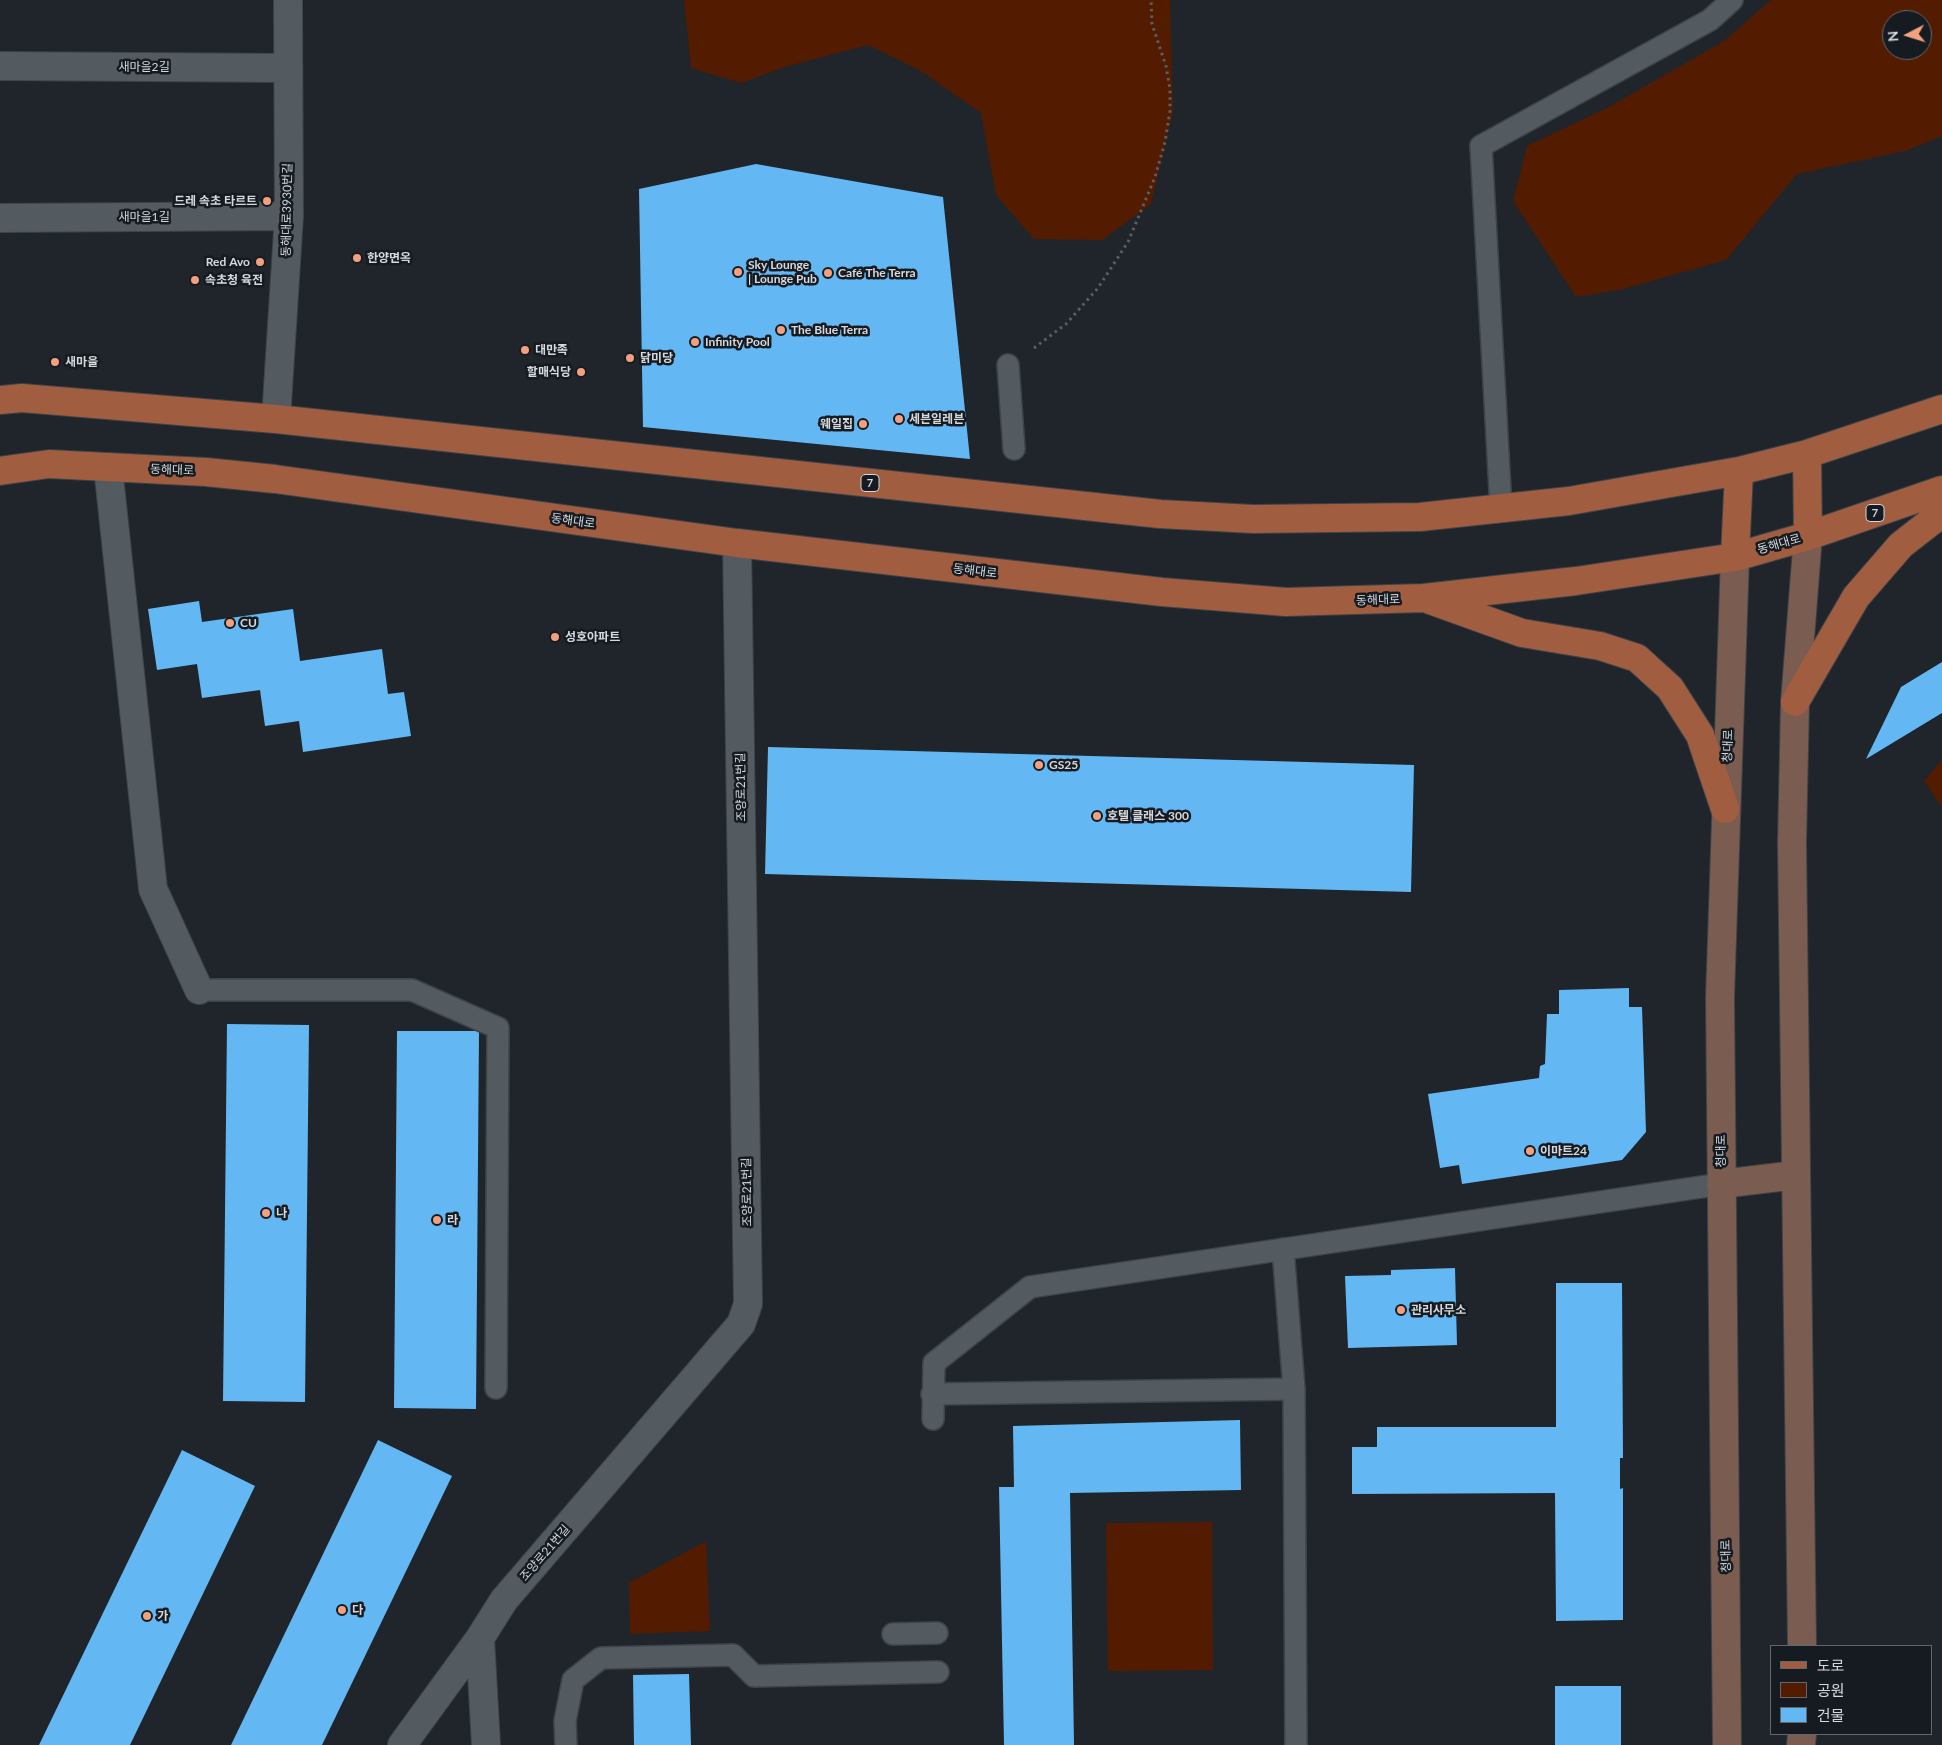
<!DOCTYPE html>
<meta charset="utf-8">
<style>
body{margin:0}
#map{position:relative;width:1942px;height:1745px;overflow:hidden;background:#1f252a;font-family:Lato,"Noto Sans KR",sans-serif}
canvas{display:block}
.legend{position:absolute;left:1770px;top:1645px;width:162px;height:90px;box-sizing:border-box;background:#151b20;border:1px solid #62676c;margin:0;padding:6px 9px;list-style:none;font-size:15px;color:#d5d9dd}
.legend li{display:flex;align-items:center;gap:10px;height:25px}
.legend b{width:25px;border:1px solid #62676c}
.north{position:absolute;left:1882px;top:10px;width:50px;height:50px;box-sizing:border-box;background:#151b20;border:1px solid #62676c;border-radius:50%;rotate:265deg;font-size:14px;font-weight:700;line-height:20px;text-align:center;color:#d5d9dd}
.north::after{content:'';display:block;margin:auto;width:18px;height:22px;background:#f2a07f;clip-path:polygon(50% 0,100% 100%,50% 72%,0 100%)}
</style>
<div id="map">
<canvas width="1942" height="1745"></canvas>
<ul class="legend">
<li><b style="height:6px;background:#a15d3f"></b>도로</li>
<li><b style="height:14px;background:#531c01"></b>공원</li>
<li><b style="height:14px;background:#63b8f4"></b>건물</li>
</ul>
<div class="north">N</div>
</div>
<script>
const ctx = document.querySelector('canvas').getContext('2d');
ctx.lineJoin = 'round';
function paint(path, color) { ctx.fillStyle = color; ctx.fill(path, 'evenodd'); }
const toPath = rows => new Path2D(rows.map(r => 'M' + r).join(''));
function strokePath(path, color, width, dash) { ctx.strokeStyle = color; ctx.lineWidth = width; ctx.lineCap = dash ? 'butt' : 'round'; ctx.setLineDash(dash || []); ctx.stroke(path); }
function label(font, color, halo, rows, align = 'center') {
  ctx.font = font + ' Lato,"Noto Sans KR",sans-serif'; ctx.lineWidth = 5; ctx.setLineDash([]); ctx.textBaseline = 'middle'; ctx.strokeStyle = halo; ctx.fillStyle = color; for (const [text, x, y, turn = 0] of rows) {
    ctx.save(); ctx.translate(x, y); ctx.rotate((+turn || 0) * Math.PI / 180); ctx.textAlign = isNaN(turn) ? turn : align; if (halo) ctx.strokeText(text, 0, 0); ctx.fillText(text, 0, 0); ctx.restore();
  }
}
paint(toPath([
 [684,0,1170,0,1173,111,1151,204,1102,240,1034,239,996,195,981,113,921,71,868,45,788,66,741,83,691,68],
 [1771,0,1942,0,1942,136,1905,151,1797,174,1726,260,1623,289,1576,297,1513,201,1527,146,1609,107,1724,41],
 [1892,20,1922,20,1922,50,1892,50],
 [1942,760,1942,807,1924,781],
 [1212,1522,1213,1670,1108,1671,1106,1523],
 [706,1541,710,1631,630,1634,629,1583]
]), '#531c01');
paint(toPath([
 [756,164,943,197,970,459,643,427,639,189],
 [199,601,202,622,293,609,300,661,382,649,388,694,404,692,411,736,303,752,299,721,265,726,260,690,202,698,197,664,157,670,148,609],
 [1942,662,1942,713,1866,759,1901,687],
 [768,747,1414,765,1411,892,765,874],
 [1629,988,1629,1007,1642,1007,1646,1132,1622,1160,1462,1184,1459,1165,1440,1168,1428,1094,1539,1078,1540,1066,1545,1064,1547,1014,1559,1014,1559,990],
 [227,1024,309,1025,305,1402,223,1401],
 [397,1031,479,1031,476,1409,394,1408],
 [1455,1268,1457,1345,1348,1348,1345,1276,1391,1275,1391,1270],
 [1556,1283,1622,1283,1623,1458,1620,1458,1620,1489,1623,1488,1623,1620,1556,1621,1555,1493,1352,1494,1352,1447,1377,1447,1377,1427,1556,1427],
 [1240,1420,1241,1490,1070,1493,1074,1745,1004,1745,999,1487,1014,1487,1013,1426],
 [378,1440,452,1476,322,1745,231,1745],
 [182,1450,255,1486,130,1745,39,1745],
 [689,1674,691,1745,634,1745,633,1675],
 [1555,1686,1621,1686,1621,1745,1555,1745]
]), '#63b8f4');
const lane = toPath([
 [1008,365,1014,449],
 [1501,509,1481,146,1710,20,1732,0],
 [199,990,412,990,498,1028,496,1388],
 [1283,1249,1294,1389,1296,1745],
 [932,1394,1294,1389],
 [933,1419,934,1363,1030,1287,1721,1184],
 [893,1634,937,1633],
 [566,1745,565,1721,573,1680,601,1658,733,1655,754,1676,938,1672]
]);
const street = toPath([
 [0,66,287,68],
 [0,218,289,216],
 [276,419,289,216,288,0],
 [108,467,153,889,199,990],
 [402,1745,480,1638],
 [486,1745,480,1638,504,1600,741,1324,748,1304,737,543]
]);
const secondary = toPath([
 [1721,1184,1796,1175],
 [1802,1646,1792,843,1795,702,1808,536],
 [1727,1745,1720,997,1735,557],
 [1801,1745,1802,1734]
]);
const primary = toPath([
 [0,400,22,398,276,419,1160,514,1253,519,1420,517,1569,501,1739,471,1807,454,1942,409],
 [1807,454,1808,536],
 [0,471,49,464,206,472,275,479,737,543,1162,592,1286,602,1424,598,1576,581,1735,557,1808,536,1942,490],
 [1735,557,1739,471],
 [1430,600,1522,633,1600,646,1637,658,1670,688,1700,735,1725,809],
 [1795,702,1856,597,1901,545,1942,513]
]);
strokePath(lane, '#3d4347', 24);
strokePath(street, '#3d4347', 30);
strokePath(secondary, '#3d4347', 30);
strokePath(primary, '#3d4347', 30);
strokePath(toPath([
 [1034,348,1066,324,1098,288,1128,242,1155,177,1165,142,1170,111,1170,89,1166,66,1152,24,1151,0]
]), '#5a5f64', 3, [2.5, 4]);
strokePath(lane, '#545b60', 21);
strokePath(street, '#545b60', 28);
strokePath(secondary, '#7b5c50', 28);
strokePath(primary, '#a15d3f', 28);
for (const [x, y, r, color] of [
 [267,201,5,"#f2a07f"],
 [357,258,5,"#f2a07f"],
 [260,262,5,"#f2a07f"],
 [738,272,5,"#f2a07f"],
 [828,273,5,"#f2a07f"],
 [195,280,5,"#f2a07f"],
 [781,330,5,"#f2a07f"],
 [695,342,5,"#f2a07f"],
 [525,350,5,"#f2a07f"],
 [630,358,5,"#f2a07f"],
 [55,362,5,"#f2a07f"],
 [581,372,5,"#f2a07f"],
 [899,419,5,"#f2a07f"],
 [863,424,5,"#f2a07f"],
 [230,623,5,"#f2a07f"],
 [555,637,5,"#f2a07f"],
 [1039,765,5,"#f2a07f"],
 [1097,816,5,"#f2a07f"],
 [1530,1151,5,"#f2a07f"],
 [266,1213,5,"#f2a07f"],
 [437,1220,5,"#f2a07f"],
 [1401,1310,5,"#f2a07f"],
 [342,1610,5,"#f2a07f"],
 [147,1616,5,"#f2a07f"]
]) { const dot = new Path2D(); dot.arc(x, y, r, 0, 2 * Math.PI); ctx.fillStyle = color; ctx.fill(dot); strokePath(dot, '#151b20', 2); }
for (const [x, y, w] of [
 [870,483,18],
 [1875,513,18]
]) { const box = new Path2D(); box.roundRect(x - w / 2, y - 8.5, w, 17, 4); ctx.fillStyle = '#151b20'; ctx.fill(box); strokePath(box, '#d5d9dd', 1); }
label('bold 11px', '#d5d9dd', null, [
 ["7",870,483],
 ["7",1875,513]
]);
label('12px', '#d5d9dd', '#151b20', [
 ["새마을2길",144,67],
 ["동해대로3930번길",287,210,-89],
 ["새마을1길",144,217],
 ["동해대로",172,470,2],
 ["동해대로",573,521,8],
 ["동해대로",1779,544,-16],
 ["동해대로",975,571,7],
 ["동해대로",1378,600,-2],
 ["청대로",1728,746,-88],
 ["조양로21번길",741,787,-91],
 ["청대로",1721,1151,-90],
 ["조양로21번길",747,1192,-91],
 ["조양로21번길",545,1553,-49],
 ["청대로",1726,1556,-91]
]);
label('bold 12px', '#d5d9dd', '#151b20', [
 ["드레 속초 타르트",257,201,"right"],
 ["한양면옥",367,258],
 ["Red Avo",250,262,"right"],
 ["Sky Lounge",748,265],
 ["| Lounge Pub",748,279],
 ["Café The Terra",838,273],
 ["속초청 육전",205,280],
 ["The Blue Terra",791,330],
 ["Infinity Pool",705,342],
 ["대만족",535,350],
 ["닭미당",640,358],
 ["새마을",65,362],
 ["할매식당",571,372,"right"],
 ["세븐일레븐",909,419],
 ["웨일집",853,424,"right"],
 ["CU",240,623],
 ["성호아파트",565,637],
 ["GS25",1049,765],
 ["호텔 클래스 300",1107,816],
 ["이마트24",1540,1151],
 ["나",276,1213],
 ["라",447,1220],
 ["관리사무소",1411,1310],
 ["다",352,1610],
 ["가",157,1616]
], 'left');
</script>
